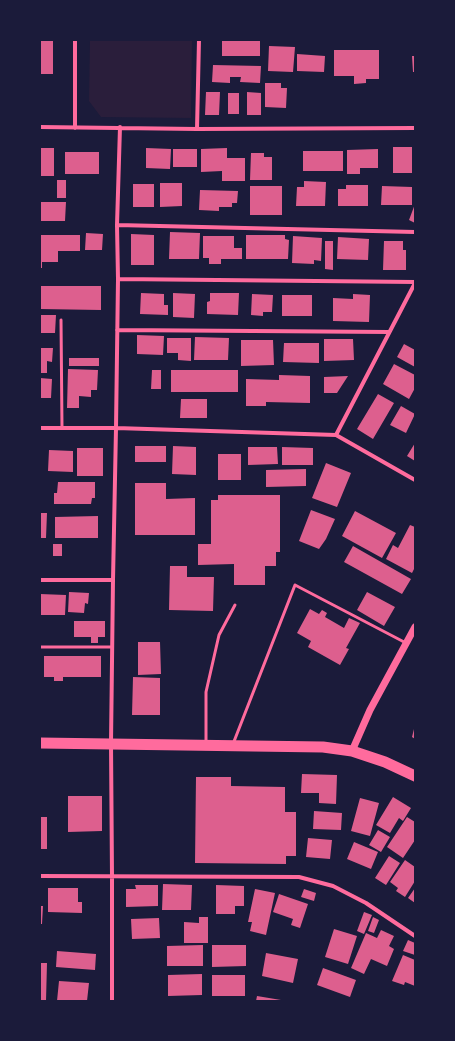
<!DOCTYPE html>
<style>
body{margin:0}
#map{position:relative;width:455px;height:1041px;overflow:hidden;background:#1b1b3a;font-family:"Fira Sans",sans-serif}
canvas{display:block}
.frame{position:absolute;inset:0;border:41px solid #1b1b3a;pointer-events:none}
</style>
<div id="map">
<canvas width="455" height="1041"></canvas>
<div class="frame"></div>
</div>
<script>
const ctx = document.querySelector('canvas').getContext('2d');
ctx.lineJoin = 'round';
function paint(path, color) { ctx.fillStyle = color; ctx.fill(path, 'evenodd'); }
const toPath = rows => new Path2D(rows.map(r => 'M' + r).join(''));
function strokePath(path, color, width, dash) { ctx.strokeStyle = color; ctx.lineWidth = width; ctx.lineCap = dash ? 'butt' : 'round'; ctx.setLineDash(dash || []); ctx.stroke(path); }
paint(toPath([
 [90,40,192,40,191,118,101,117,89,101]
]), '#2a1e3b');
paint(toPath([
 [40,40,53,40,53,74,40,74],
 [222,40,260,40,260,56,222,56],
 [269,46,295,47,293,72,268,71],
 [334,50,379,50,379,79,366,79,366,83,354,84,354,76,334,76],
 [297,54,325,56,324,72,297,71],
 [412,56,415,56,415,72,413,72],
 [213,65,261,66,260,83,240,82,241,77,230,77,230,83,212,82],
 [265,83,281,83,281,88,287,88,286,108,265,107],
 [206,92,220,92,219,115,205,115],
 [247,92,261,93,261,115,247,115],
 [228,93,239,93,239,114,228,114],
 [393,147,412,147,412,173,393,173],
 [40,148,54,148,54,176,40,176],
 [146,148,171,149,170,169,146,168],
 [227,148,227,158,245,158,245,181,222,181,222,171,201,172,201,149],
 [173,149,197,149,197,167,173,167],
 [378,149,378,168,360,168,360,174,347,174,347,150],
 [303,151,343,151,343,171,303,171],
 [65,152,99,152,99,174,65,174],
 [251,153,264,153,264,157,272,157,272,180,250,180],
 [57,180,66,180,66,198,57,198],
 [304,181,326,182,325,206,296,206,297,187,304,187],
 [160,183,182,183,182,206,160,207],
 [133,184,154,184,154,207,133,207],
 [346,185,368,185,368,206,338,206,338,189,346,189],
 [250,186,282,186,282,215,250,215],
 [382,186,412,187,412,205,381,205],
 [200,190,238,191,237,203,232,203,232,207,219,207,219,211,199,210],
 [40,202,66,202,65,221,40,221],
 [415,204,415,223,409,220],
 [170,232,200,233,199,259,169,259],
 [86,233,103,234,102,250,85,250],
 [131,234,154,235,154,265,131,265],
 [40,235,80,235,80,251,58,251,58,262,42,262,42,268,40,268],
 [246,235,285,235,285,239,289,240,288,259,246,259],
 [203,236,234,236,234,248,242,248,242,259,221,259,221,264,209,264,209,258,203,258],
 [293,236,322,238,321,261,314,260,314,264,292,263],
 [338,237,369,239,368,260,337,259],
 [325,241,333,241,333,270,325,269],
 [384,241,403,241,403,250,406,250,406,270,383,270],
 [40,286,101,286,101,310,40,309],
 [141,293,164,294,164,305,168,305,168,315,140,314],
 [173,293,195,294,194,318,173,317],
 [210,293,239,293,238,315,207,314,207,302,210,301],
 [252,294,273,295,272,312,263,312,263,316,251,315],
 [353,294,370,295,369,322,333,321,333,298,353,299],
 [282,295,312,295,312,316,282,316],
 [40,315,56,315,55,333,40,333],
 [137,335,164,336,163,355,137,354],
 [195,337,229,338,228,360,194,360],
 [167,338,191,338,191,361,178,360,178,353,167,353],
 [324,339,353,339,354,360,324,361],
 [241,340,273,340,274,365,241,366],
 [284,343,319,343,319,363,283,362],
 [404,344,415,350,415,367,397,357],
 [40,348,53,348,52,362,47,361,47,373,40,373],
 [69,358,99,358,99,366,69,366],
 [394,364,415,375,415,388,409,399,383,384],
 [68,369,98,370,97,390,91,390,91,397,79,396,79,408,67,408],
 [152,370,161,370,161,389,151,389],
 [171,370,238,370,238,392,171,392],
 [279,375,310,376,310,403,266,402,266,406,246,406,246,379,279,380],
 [348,376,337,393,324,393,324,377],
 [40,378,52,379,51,398,40,398],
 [378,394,394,403,373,439,357,429],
 [181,399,207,399,207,418,180,418],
 [401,406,415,414,406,433,390,425],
 [415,443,415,461,407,456],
 [135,446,166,446,166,462,135,462],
 [173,446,196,447,196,475,172,474],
 [248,447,277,447,278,464,248,465],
 [282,447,313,448,313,465,282,465],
 [77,448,103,448,103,476,77,476],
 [49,450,73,451,73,472,48,471],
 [218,454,241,454,241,480,218,480],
 [326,463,351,473,337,507,312,498],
 [306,469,306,486,266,487,266,470],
 [58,482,95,482,95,498,92,498,91,504,54,504,54,493,57,493],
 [135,483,166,483,166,499,195,498,195,535,135,535],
 [218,495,280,495,280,552,276,552,276,566,265,566,265,585,234,585,234,564,198,565,198,544,211,544,211,500,218,500],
 [311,510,335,519,326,539,319,549,299,541],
 [355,511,396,533,382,558,342,536],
 [40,513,47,513,46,538,40,538],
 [98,516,98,538,55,538,55,517],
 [410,525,415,527,415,567,412,573,386,559,393,545,398,548],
 [53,544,62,544,62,556,53,556],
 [353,546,411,579,402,594,344,562],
 [170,566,187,566,187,577,214,577,213,611,169,610],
 [69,592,89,593,88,604,85,603,84,613,68,612],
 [367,592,395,607,384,626,357,610],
 [40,594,66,595,65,615,40,615],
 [310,609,319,614,322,610,327,613,325,617,344,628,349,618,360,623,346,648,349,649,340,665,308,647,311,641,297,633],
 [74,621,105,621,105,637,98,637,98,643,91,643,91,637,74,637],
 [138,642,160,642,161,674,138,675],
 [44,656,101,656,101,677,63,677,63,681,54,681,54,677,44,677],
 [133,677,160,678,160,715,132,715],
 [414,729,415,729,415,739,412,737],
 [302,774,337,775,336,804,319,803,319,793,301,793],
 [196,777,231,777,231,786,285,787,285,812,296,812,296,856,286,856,286,864,195,863],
 [68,796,102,796,102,831,68,832],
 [393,797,411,808,403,821,399,818,390,833,376,825],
 [360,798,379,803,370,836,351,831],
 [314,811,342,813,341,830,313,829],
 [40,817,47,817,47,849,40,849],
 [407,817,415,822,415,840,403,858,387,847],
 [378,830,390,837,381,852,369,845],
 [308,838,332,840,330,859,306,857],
 [354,842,378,852,371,869,347,859],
 [389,856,400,863,386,885,375,878],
 [405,860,415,867,415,881,405,897,396,891,398,888,390,882],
 [163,884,192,885,191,910,162,910],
 [135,885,158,885,158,906,126,907,126,889,136,889],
 [216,885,244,886,244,906,235,906,235,914,216,914],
 [48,888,78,888,78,902,82,902,82,913,48,912],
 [415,888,415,903,408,898],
 [255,889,275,893,266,935,250,931,252,922,248,922],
 [304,889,316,893,314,901,301,897],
 [279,894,308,904,300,928,291,925,293,919,273,912],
 [40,906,43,906,42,924,40,924],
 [364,912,372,915,364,934,357,931],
 [199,917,208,917,208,943,184,943,184,922,199,923],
 [373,917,379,920,374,933,368,931],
 [159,918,160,938,132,939,131,919],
 [334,929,357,936,348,964,325,957],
 [381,930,394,936,389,946,394,949,387,966,371,959,364,974,351,968,366,933,377,938],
 [408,940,415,943,415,955,403,951],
 [203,945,203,966,167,966,167,946],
 [212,945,246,945,246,966,212,967],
 [57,951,96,954,95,970,56,967],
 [266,953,298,959,293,983,262,976],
 [403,955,415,960,415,986,405,982,404,985,392,981],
 [40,963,47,963,46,1001,40,1001],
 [323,968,356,980,350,997,317,985],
 [202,974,202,995,168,996,168,975],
 [212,975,245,975,245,996,212,996],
 [59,981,89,983,87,1001,57,1001],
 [257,996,281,1000,280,1001,256,1001]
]), '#dd5f8e');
strokePath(toPath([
 [61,320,62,428],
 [40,647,112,647],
 [206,743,206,692,219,635,235,605],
 [233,744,295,585,406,643]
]), '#ff6b9d', 3);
strokePath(toPath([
 [40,127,197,129,415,128],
 [75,128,75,40],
 [197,129,199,40],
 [117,225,415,232],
 [118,279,415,282],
 [117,330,389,332],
 [40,428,116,428,336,435,415,480],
 [336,435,415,283],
 [40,580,113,580],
 [40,876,299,877,333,886,366,903,415,936],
 [112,1001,112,877,111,743,113,580,116,428,118,279,117,225,120,127]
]), '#ff6b9d', 4);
strokePath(toPath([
 [352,751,370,710,415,627]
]), '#ff6b9d', 7);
strokePath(toPath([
 [40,743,323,747,352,751,385,762,415,776]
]), '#ff6b9d', 11);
</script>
